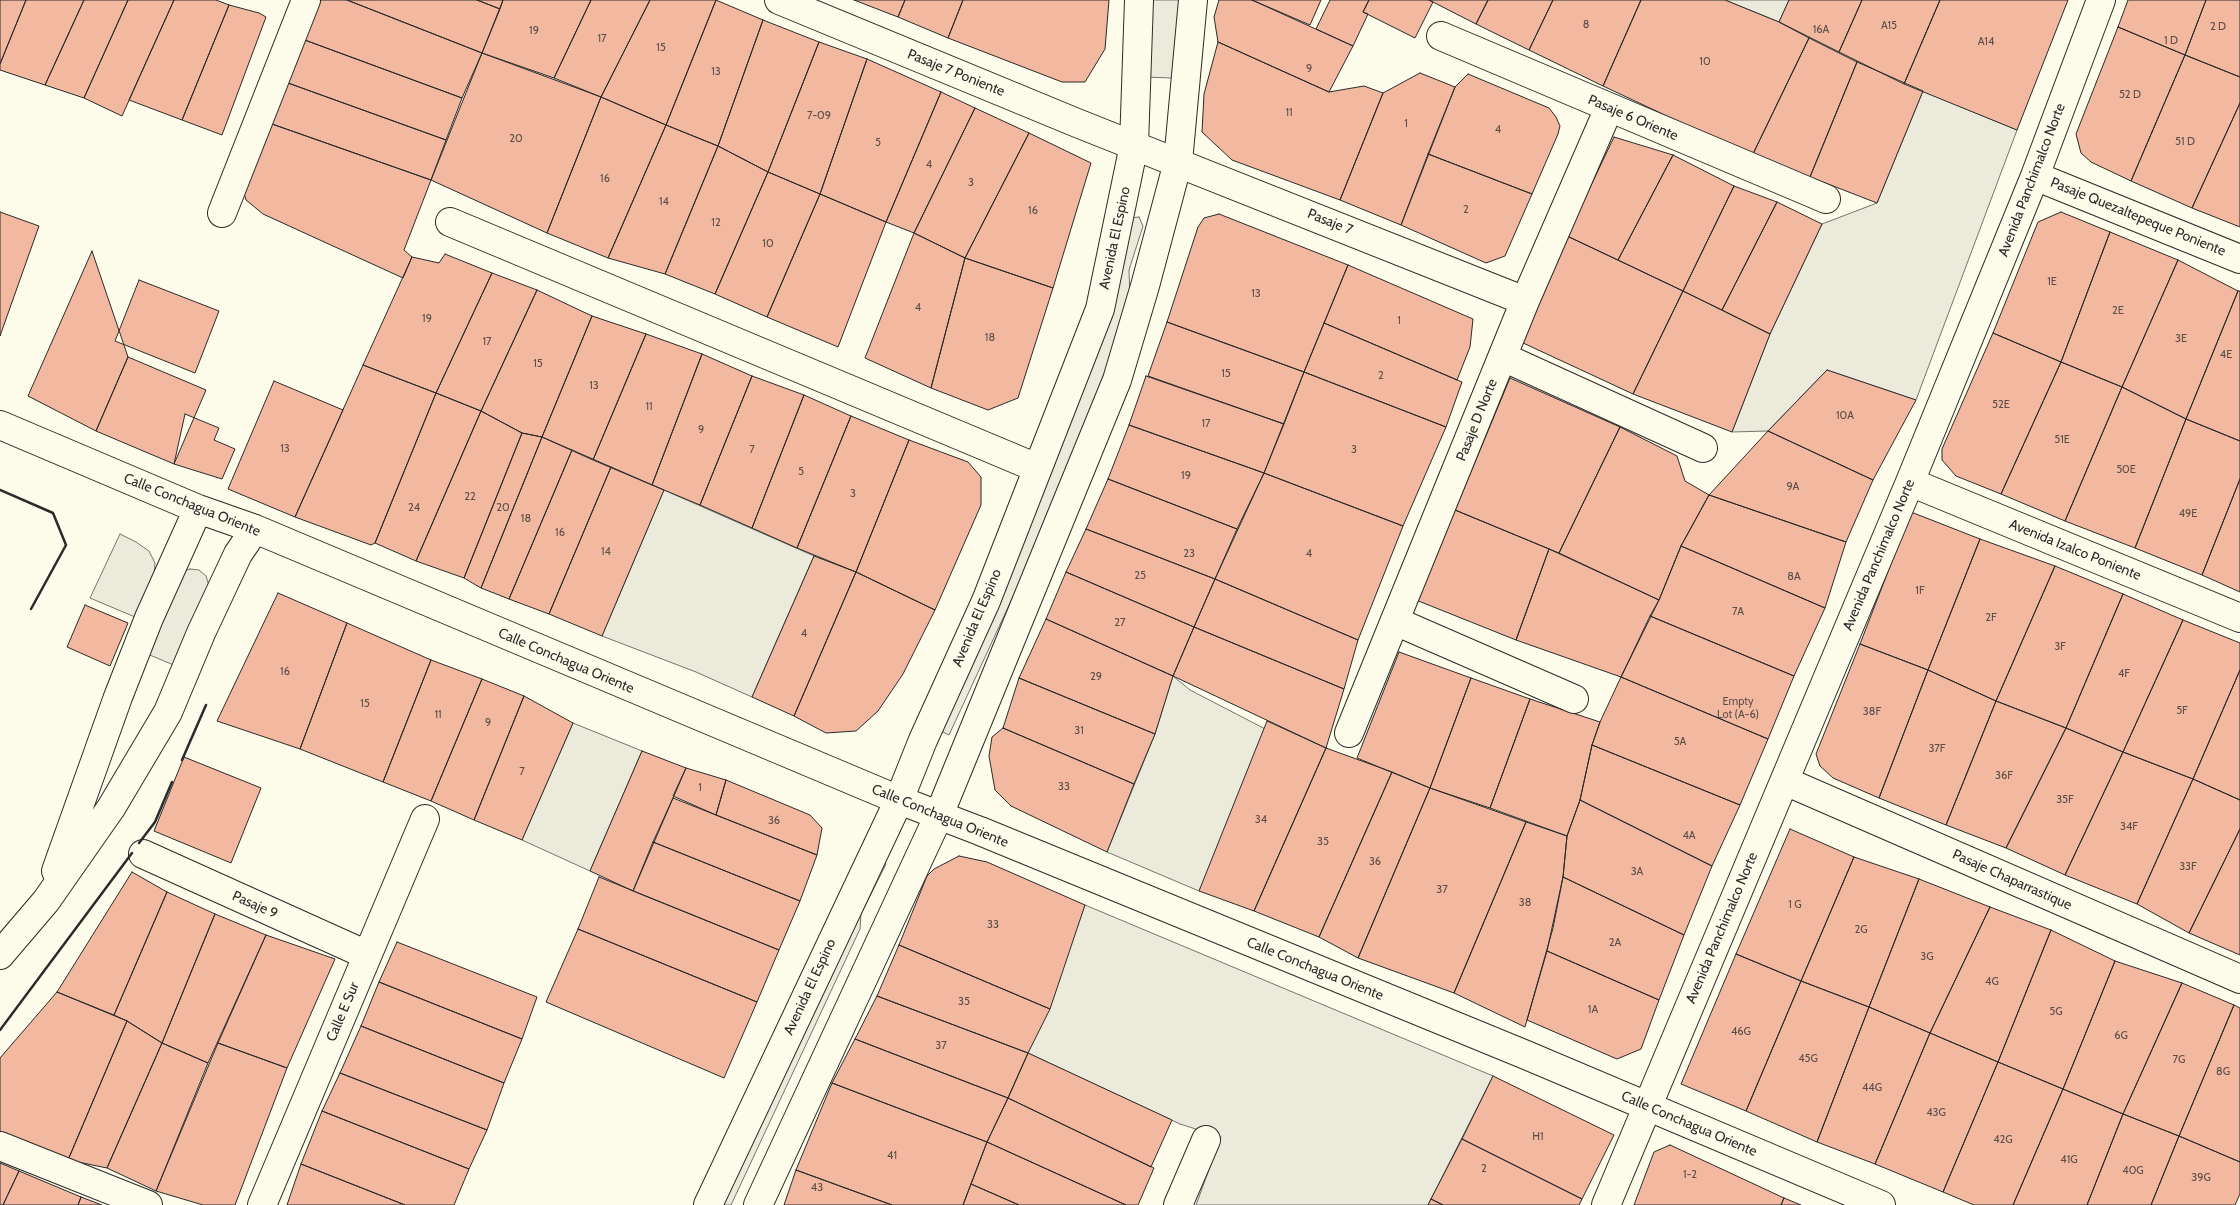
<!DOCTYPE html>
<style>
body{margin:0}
canvas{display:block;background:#fdfbea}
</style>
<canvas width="2240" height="1205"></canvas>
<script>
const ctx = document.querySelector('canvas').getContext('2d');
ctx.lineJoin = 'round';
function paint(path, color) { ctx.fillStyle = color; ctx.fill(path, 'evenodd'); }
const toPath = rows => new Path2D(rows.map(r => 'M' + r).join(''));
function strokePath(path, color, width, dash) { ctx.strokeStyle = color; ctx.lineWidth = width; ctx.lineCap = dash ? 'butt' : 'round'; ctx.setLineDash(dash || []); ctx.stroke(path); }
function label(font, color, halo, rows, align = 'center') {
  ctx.font = font + ' Cabin,sans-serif'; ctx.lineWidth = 4; ctx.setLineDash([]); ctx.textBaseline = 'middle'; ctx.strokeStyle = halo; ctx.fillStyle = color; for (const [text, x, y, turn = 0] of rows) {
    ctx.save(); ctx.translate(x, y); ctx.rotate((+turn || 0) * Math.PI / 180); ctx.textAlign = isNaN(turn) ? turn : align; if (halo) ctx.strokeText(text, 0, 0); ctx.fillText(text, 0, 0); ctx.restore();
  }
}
const green = toPath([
 [1147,0,1181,0,1173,78,1140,77,1147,0],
 [1725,0,1789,0,1779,22,1725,0],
 [1923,91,2017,130,1916,400,1827,370,1768,431,1732,432,1770,334,1822,224,1877,203,1923,91],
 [1139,217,1143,226,1129,270,1130,299,1094,407,1016,590,949,735,939,730,1054,466,1130,218,1139,217],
 [120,534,136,542,149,551,155,563,154,575,135,617,90,598,120,534],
 [190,569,199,570,206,576,210,589,176,666,145,653,176,574,190,569],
 [1173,676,1190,690,1271,732,1199,891,1107,852,1155,734,1173,676],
 [882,860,886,864,861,914,860,929,731,1205,715,1205,882,860],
 [1085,905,1493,1076,1428,1205,1196,1205,1221,1137,1180,1124,1028,1053,1085,905]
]);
paint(green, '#ecebdb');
strokePath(green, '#74746e', 1);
const parking = toPath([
 [664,490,814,556,752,697,696,672,602,636,664,490],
 [573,723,642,751,590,871,522,840,573,723]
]);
paint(parking, '#eceadb');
strokePath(parking, '#74746e', 1);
const building = toPath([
 [0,0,26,0,0,64,0,0],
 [26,0,84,0,45,85,0,70,0,64,26,0],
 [84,0,128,0,84,98,45,85,84,0],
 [128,0,174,0,122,116,84,98,128,0],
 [174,0,216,0,229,5,182,120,129,100,174,0],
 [321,0,347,0,482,53,462,98,302,39,321,0],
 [347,0,477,0,500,9,482,53,347,0],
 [477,0,503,0,500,9,477,0],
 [503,0,591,0,554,78,482,53,503,0],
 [591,0,650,0,601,97,554,78,591,0],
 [650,0,716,0,666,125,601,97,650,0],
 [716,0,763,20,718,146,666,125,716,0],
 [854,0,905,0,898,17,854,0],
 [905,0,963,0,948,38,898,17,905,0],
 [963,0,1109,0,1105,49,1085,82,1062,82,948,38,963,0],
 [1219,0,1252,0,1353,46,1329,92,1218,42,1214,17,1219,0],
 [1252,0,1321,0,1310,25,1252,0],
 [1330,0,1369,0,1363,12,1368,14,1353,46,1316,29,1330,0],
 [1369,0,1429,0,1433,2,1415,38,1363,12,1369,0],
 [1429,0,1488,0,1476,24,1429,0],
 [1488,0,1553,0,1529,50,1476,24,1488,0],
 [1553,0,1641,0,1603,86,1529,50,1553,0],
 [1641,0,1725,0,1779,22,1809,38,1752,156,1603,86,1641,0],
 [1789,0,1862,0,1839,52,1779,22,1789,0],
 [1862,0,1940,0,1904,84,1839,52,1862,0],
 [1940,0,2068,0,2017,130,1904,84,1940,0],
 [2128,0,2206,0,2185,55,2118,27,2128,0],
 [2206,0,2240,0,2240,77,2185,55,2206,0],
 [229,5,259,13,266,17,222,135,182,120,229,5],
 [763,20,819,42,768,172,718,146,763,20],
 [2118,27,2185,55,2131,181,2091,162,2081,153,2076,134,2118,27],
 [1809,38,1857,62,1810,177,1752,156,1809,38],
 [302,39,462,98,446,140,288,83,302,39],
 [819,42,867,59,820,194,768,172,819,42],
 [1218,42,1329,92,1364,86,1383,93,1340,200,1232,160,1202,132,1204,94,1218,42],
 [482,53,601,97,547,233,431,180,482,53],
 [2185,55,2240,77,2240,103,2192,208,2131,181,2185,55],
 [867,59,941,92,886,222,820,194,867,59],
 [1857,62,1923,91,1877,203,1810,177,1857,62],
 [1420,73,1455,87,1401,225,1340,200,1383,93,1420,73],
 [1468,74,1549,108,1556,117,1560,126,1558,134,1532,194,1428,154,1455,87,1468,74],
 [288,83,446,140,431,180,272,124,288,83],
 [941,92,975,108,914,233,886,222,941,92],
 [601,97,666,125,608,258,547,233,601,97],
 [2240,103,2240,227,2192,208,2240,103],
 [975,108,1029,133,965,258,914,233,975,108],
 [272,124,431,180,404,250,412,257,403,278,263,214,246,200,244,193,272,124],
 [666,125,718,146,665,274,608,258,666,125],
 [1029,133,1091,163,1053,288,965,258,1029,133],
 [1614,137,1673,155,1618,260,1567,236,1614,137],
 [718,146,768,172,715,294,665,274,718,146],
 [1428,154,1532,194,1505,256,1486,263,1401,225,1428,154],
 [1673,155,1734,186,1683,291,1618,260,1673,155],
 [768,172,820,194,767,317,715,294,768,172],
 [1734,186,1777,202,1722,310,1683,291,1734,186],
 [820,194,886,222,838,347,767,317,820,194],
 [1777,202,1822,224,1770,334,1722,310,1777,202],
 [0,212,39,226,0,336,0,212],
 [2061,212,2110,232,2061,362,1993,333,2038,222,2061,212],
 [1219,214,1348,265,1304,372,1167,322,1198,227,1204,218,1219,214],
 [2110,232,2178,260,2122,387,2061,362,2110,232],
 [914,233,965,258,931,388,865,358,914,233],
 [1567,236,1683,291,1633,394,1521,342,1567,236],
 [92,251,128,357,96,431,28,396,92,251],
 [445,254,492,273,436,393,363,365,412,257,439,263,445,254],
 [965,258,1053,288,1018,398,988,410,931,388,965,258],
 [2178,260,2238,291,2186,419,2122,387,2178,260],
 [1348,265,1473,319,1470,347,1457,380,1324,323,1348,265],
 [492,273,537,290,481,411,436,393,492,273],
 [139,280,219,311,195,373,115,341,139,280],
 [537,290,592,316,542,437,522,433,481,411,537,290],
 [1683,291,1770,334,1732,432,1633,394,1683,291],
 [2238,291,2240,291,2240,441,2186,419,2238,291],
 [592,316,646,334,593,460,542,437,592,316],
 [1167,322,1304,372,1284,424,1148,376,1167,322],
 [1324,323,1462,382,1446,427,1304,372,1324,323],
 [1993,333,2061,362,2001,494,1956,476,1942,460,1942,449,1993,333],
 [646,334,702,354,652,485,593,460,646,334],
 [702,354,752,376,700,505,652,485,702,354],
 [128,357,206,390,174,464,96,431,128,357],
 [2061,362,2122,387,2065,521,2001,494,2061,362],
 [363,365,436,393,375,543,371,545,295,517,363,365],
 [1827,370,1916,400,1873,480,1768,431,1827,370],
 [1304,372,1446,427,1403,526,1264,473,1304,372],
 [752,376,804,395,752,528,700,505,752,376],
 [1146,376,1284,424,1264,473,1129,425,1146,376],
 [1510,378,1620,427,1559,553,1455,510,1510,378],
 [274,381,343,410,295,517,228,489,274,381],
 [2122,387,2186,419,2135,548,2065,521,2122,387],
 [436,393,481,411,416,561,375,543,436,393],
 [804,395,851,416,797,548,752,528,804,395],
 [481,411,522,433,464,578,416,561,481,411],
 [185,414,219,428,214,440,235,449,222,479,174,464,185,414],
 [851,416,909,440,856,572,797,548,851,416],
 [2186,419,2240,441,2240,479,2202,575,2135,548,2186,419],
 [1129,425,1264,473,1237,529,1108,479,1129,425],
 [1620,427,1677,456,1685,481,1709,495,1681,546,1659,600,1559,553,1620,427],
 [1768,431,1873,480,1846,542,1709,495,1768,431],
 [522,433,542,437,481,588,464,578,522,433],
 [542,437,572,450,509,599,481,588,542,437],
 [909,440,968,462,981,477,981,505,935,610,856,572,909,440],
 [572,450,611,467,549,614,509,599,572,450],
 [611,467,664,490,602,636,549,614,611,467],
 [1264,473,1403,526,1358,640,1215,579,1264,473],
 [1108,479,1237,529,1215,579,1086,529,1108,479],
 [2240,479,2240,592,2202,575,2240,479],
 [1709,495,1846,542,1825,608,1681,546,1709,495],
 [1455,510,1549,549,1516,640,1416,600,1455,510],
 [1911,512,1980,539,1928,670,1860,644,1911,512],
 [1086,529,1215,579,1194,627,1066,572,1086,529],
 [1980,539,2055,566,1996,701,1928,670,1980,539],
 [1681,546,1825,608,1794,676,1650,616,1659,600,1681,546],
 [1549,549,1659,600,1621,677,1516,640,1549,549],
 [814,556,856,572,794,716,752,697,814,556],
 [2055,566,2123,594,2066,728,1996,701,2055,566],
 [856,572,935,610,903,674,878,711,856,731,826,733,794,716,856,572],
 [1066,572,1194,627,1173,676,1046,619,1066,572],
 [1215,579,1358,640,1344,689,1194,627,1215,579],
 [278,593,347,623,300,749,217,721,278,593],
 [2123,594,2183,620,2123,752,2066,728,2123,594],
 [85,605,128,623,110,666,67,647,85,605],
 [1650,616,1794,676,1768,739,1621,677,1650,616],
 [1046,619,1173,676,1155,734,1019,678,1046,619],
 [2183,620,2240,643,2240,670,2193,779,2123,752,2183,620],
 [347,623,431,660,383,782,300,749,347,623],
 [1194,627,1344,689,1326,748,1173,676,1194,627],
 [1860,644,1928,670,1879,798,1833,778,1820,766,1816,754,1860,644],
 [1399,652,1471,678,1430,788,1357,758,1399,652],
 [431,660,482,679,431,801,383,782,431,660],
 [1928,670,1996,701,1946,825,1879,798,1928,670],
 [2240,670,2240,800,2193,779,2240,670],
 [1621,677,1768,739,1740,805,1592,745,1600,722,1621,677],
 [1019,678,1155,734,1134,784,1003,728,1019,678],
 [1471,678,1530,699,1490,808,1430,788,1471,678],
 [482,679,524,696,474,820,431,801,482,679],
 [524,696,573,723,522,840,474,820,524,696],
 [1530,699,1600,722,1592,745,1580,800,1567,836,1490,808,1530,699],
 [1996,701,2066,728,2006,848,1946,825,1996,701],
 [1267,721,1326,748,1254,911,1199,891,1267,721],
 [1003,728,1134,784,1107,852,1011,806,995,790,989,756,992,737,1003,728],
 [2066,728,2123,752,2065,875,2006,848,2066,728],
 [1592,745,1740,805,1712,866,1580,800,1592,745],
 [1326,748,1392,772,1319,937,1254,911,1326,748],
 [642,751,686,768,633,891,590,871,642,751],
 [2123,752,2193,779,2137,904,2065,875,2123,752],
 [184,757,261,788,231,863,154,831,184,757],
 [686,768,726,780,716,815,673,796,686,768],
 [1392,772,1430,788,1358,958,1319,937,1392,772],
 [2193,779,2240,800,2240,829,2189,933,2137,904,2193,779],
 [726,780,810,815,822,828,817,855,716,815,726,780],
 [1430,788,1526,822,1454,993,1358,958,1430,788],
 [673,798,817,855,800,901,653,842,673,798],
 [1580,800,1712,866,1684,935,1563,877,1567,836,1580,800],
 [1526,822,1567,836,1563,877,1553,928,1525,1027,1454,993,1526,822],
 [1790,829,1854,857,1801,981,1736,954,1790,829],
 [2240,829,2240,955,2189,933,2240,829],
 [653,842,800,901,779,950,633,891,653,842],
 [959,856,987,862,1085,905,1050,1009,899,945,927,876,934,869,959,856],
 [1854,857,1919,879,1869,1007,1801,981,1854,857],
 [132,872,167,892,114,1015,57,992,132,872],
 [599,877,779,950,757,1002,578,929,599,877],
 [1563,877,1684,935,1659,1000,1547,951,1563,877],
 [1919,879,1990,907,1930,1033,1869,1007,1919,879],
 [167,892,215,914,162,1043,127,1021,114,1015,167,892],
 [1990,907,2051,930,1998,1062,1930,1033,1990,907],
 [215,914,266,935,208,1063,162,1043,215,914],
 [578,929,757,1002,724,1078,546,1002,578,929],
 [2051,930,2115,961,2063,1089,1998,1062,2051,930],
 [266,935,335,959,287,1068,218,1043,266,935],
 [397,942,537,997,522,1039,379,982,397,942],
 [899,945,1050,1009,1028,1053,877,996,899,945],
 [1547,951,1659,1000,1641,1049,1617,1059,1527,1020,1547,951],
 [1736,954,1801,981,1746,1111,1681,1084,1736,954],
 [2115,961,2182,983,2123,1114,2063,1089,2115,961],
 [1801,981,1869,1007,1817,1142,1746,1111,1801,981],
 [379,982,522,1039,504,1083,361,1026,379,982],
 [2182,983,2234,1005,2179,1136,2123,1114,2182,983],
 [57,992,127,1021,68,1160,0,1132,0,1058,57,992],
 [877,996,1028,1053,1008,1098,855,1039,877,996],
 [2234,1005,2240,1008,2240,1162,2179,1136,2234,1005],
 [1869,1007,1930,1033,1875,1164,1817,1142,1869,1007],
 [127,1021,162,1043,107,1168,68,1160,127,1021],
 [361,1026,504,1083,487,1130,340,1073,361,1026],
 [1930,1033,1998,1062,1943,1192,1875,1164,1930,1033],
 [855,1039,1008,1098,987,1142,832,1083,855,1039],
 [162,1043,208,1063,156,1191,107,1168,162,1043],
 [218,1043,287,1068,235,1205,203,1205,156,1191,218,1043],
 [1028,1053,1172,1120,1151,1167,1008,1098,1028,1053],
 [1998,1062,2063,1089,2013,1205,1974,1205,1943,1192,1998,1062],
 [340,1073,487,1130,469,1169,322,1111,340,1073],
 [1493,1076,1614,1135,1582,1199,1462,1139,1493,1076],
 [832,1083,987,1142,963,1205,892,1205,796,1170,832,1083],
 [2063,1089,2123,1114,2087,1205,2013,1205,2063,1089],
 [1008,1098,1154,1168,1138,1205,1126,1205,987,1142,1008,1098],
 [322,1111,469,1169,454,1205,405,1205,301,1164,322,1111],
 [2123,1114,2179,1136,2151,1205,2087,1205,2123,1114],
 [2179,1136,2240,1162,2240,1194,2235,1205,2151,1205,2179,1136],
 [1462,1139,1582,1199,1579,1205,1443,1205,1431,1199,1462,1139],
 [987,1142,1126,1205,1019,1205,971,1184,987,1142],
 [1670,1145,1784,1198,1781,1205,1634,1205,1654,1152,1670,1145],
 [0,1163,19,1171,3,1205,0,1205,0,1163],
 [301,1164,405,1205,287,1205,301,1164],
 [796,1170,892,1205,784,1205,796,1170],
 [19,1171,81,1197,78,1205,3,1205,19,1171],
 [971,1184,1019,1205,963,1205,971,1184],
 [81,1197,102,1205,78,1205,81,1197],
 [1784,1198,1801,1205,1781,1205,1784,1198],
 [1431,1199,1443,1205,1428,1205,1431,1199]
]);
paint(building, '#f2b8a0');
strokePath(building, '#2b2b2b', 1);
const minor = toPath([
 [779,0,1077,123,1525,301],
 [1441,36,1826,199],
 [2035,176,2240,259],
 [222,213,306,0],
 [450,222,1037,468],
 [1503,357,1703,448],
 [0,425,198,509,255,529,899,800,980,831,1526,1055,1881,1205],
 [1910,482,2240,618],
 [1395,621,1574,699],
 [1349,733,1525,301,1609,108],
 [1785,781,2240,979],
 [143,854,367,955],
 [56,871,118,697,149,618,198,509],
 [0,955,46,901,111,808,168,712,201,633,238,554,255,529],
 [0,1146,148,1205],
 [262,1205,425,819],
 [1178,1205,1206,1140],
 [1606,1205,1910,482,2035,176,2101,0]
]);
const major = toPath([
 [708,1205,899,800,923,740,986,601,1100,309,1134,145,1139,0],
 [758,1205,939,815,1117,380,1145,286,1178,162,1193,0]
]);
strokePath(minor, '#2b2b2b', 30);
strokePath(major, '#2b2b2b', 30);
strokePath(minor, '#fdfbea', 28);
strokePath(major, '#fdfbea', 28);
strokePath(toPath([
 [0,490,53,513,66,545,31,609],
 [182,760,206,705],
 [139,843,155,822,172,782],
 [0,1030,132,853]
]), '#2b2b2b', 2.5);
label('11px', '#5d4e48', null, [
 ["8",1586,25],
 ["A15",1889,26],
 ["2 D",2218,27],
 ["16A",1821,30],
 ["19",534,31],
 ["17",602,39],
 ["1 D",2171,41],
 ["A14",1986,42],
 ["15",661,48],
 ["10",1705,62],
 ["9",1309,69],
 ["13",716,72],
 ["52 D",2130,95],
 ["11",1289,113],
 ["7-09",819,116],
 ["1",1406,124],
 ["4",1498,130],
 ["20",516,139],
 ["51 D",2185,142],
 ["5",878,143],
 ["4",929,165],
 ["16",605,179],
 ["3",971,183],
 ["14",664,202],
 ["2",1466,210],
 ["16",1033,211],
 ["12",716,223],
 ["10",768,244],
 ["1E",2052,282],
 ["13",1256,294],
 ["4",918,308],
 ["2E",2118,311],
 ["19",427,319],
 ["1",1399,321],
 ["18",990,338],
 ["3E",2181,339],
 ["17",487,342],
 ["4E",2226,355],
 ["15",538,364],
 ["15",1226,374],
 ["2",1381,376],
 ["13",594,386],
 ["52E",2001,405],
 ["11",649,407],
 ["10A",1845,416],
 ["17",1206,424],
 ["9",701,430],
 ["51E",2062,440],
 ["13",285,449],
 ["7",752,450],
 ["3",1354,450],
 ["50E",2126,470],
 ["5",801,472],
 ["19",1186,476],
 ["9A",1793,487],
 ["3",853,494],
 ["22",470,497],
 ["24",414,508],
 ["20",503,508],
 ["49E",2188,514],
 ["18",526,519],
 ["16",560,533],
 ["14",606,552],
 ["23",1189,554],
 ["4",1309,554],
 ["25",1140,576],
 ["8A",1794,577],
 ["1F",1920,591],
 ["7A",1738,612],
 ["2F",1991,618],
 ["27",1120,623],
 ["4",804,634],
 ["3F",2060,647],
 ["16",285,672],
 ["4F",2124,674],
 ["29",1096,677],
 ["Empty",1738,702],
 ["Lot (A-6)",1738,715],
 ["15",365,704],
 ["5F",2182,711],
 ["38F",1872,712],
 ["11",438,715],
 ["9",488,723],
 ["31",1079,731],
 ["5A",1680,742],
 ["37F",1937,749],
 ["7",522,772],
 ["36F",2004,776],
 ["33",1064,787],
 ["1",700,788],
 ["35F",2065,800],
 ["34",1261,820],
 ["36",774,821],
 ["34F",2129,827],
 ["4A",1689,836],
 ["35",1323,842],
 ["36",1375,862],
 ["33F",2188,867],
 ["3A",1637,872],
 ["37",1442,890],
 ["38",1525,903],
 ["1 G",1795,905],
 ["33",993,925],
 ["2G",1861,930],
 ["2A",1615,943],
 ["3G",1927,957],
 ["4G",1992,982],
 ["35",964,1002],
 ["1A",1593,1010],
 ["5G",2056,1012],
 ["46G",1741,1032],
 ["6G",2121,1036],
 ["37",941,1046],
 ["45G",1808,1059],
 ["7G",2179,1060],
 ["8G",2223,1072],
 ["44G",1872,1088],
 ["43G",1936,1113],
 ["H1",1538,1137],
 ["42G",2003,1140],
 ["41",892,1156],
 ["41G",2069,1160],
 ["2",1484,1169],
 ["40G",2133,1171],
 ["1-2",1690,1175],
 ["39G",2201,1178],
 ["43",817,1188]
]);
label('14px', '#2b2b2b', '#fdfbea', [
 ["Pasaje 7 Poniente",956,73,22],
 ["Pasaje 6 Oriente",1633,118,23],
 ["Avenida Panchimalco Norte",2032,180,-69],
 ["Pasaje Quezaltepeque Poniente",2138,217,22],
 ["Pasaje 7",1330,222,22],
 ["Avenida El Espino",1115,238,-78],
 ["Pasaje D Norte",1477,420,-68],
 ["Calle Conchagua Oriente",192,505,22],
 ["Avenida Izalco Poniente",2075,550,22],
 ["Avenida Panchimalco Norte",1879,555,-67],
 ["Avenida El Espino",977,618,-67],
 ["Calle Conchagua Oriente",566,661,23],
 ["Calle Conchagua Oriente",940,816,22],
 ["Pasaje Chaparrastique",2012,880,24],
 ["Pasaje 9",255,905,24],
 ["Avenida Panchimalco Norte",1722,928,-67],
 ["Calle Conchagua Oriente",1315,969,22],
 ["Avenida El Espino",810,987,-65],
 ["Calle E Sur",343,1012,-67],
 ["Calle Conchagua Oriente",1689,1124,23]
]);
</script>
